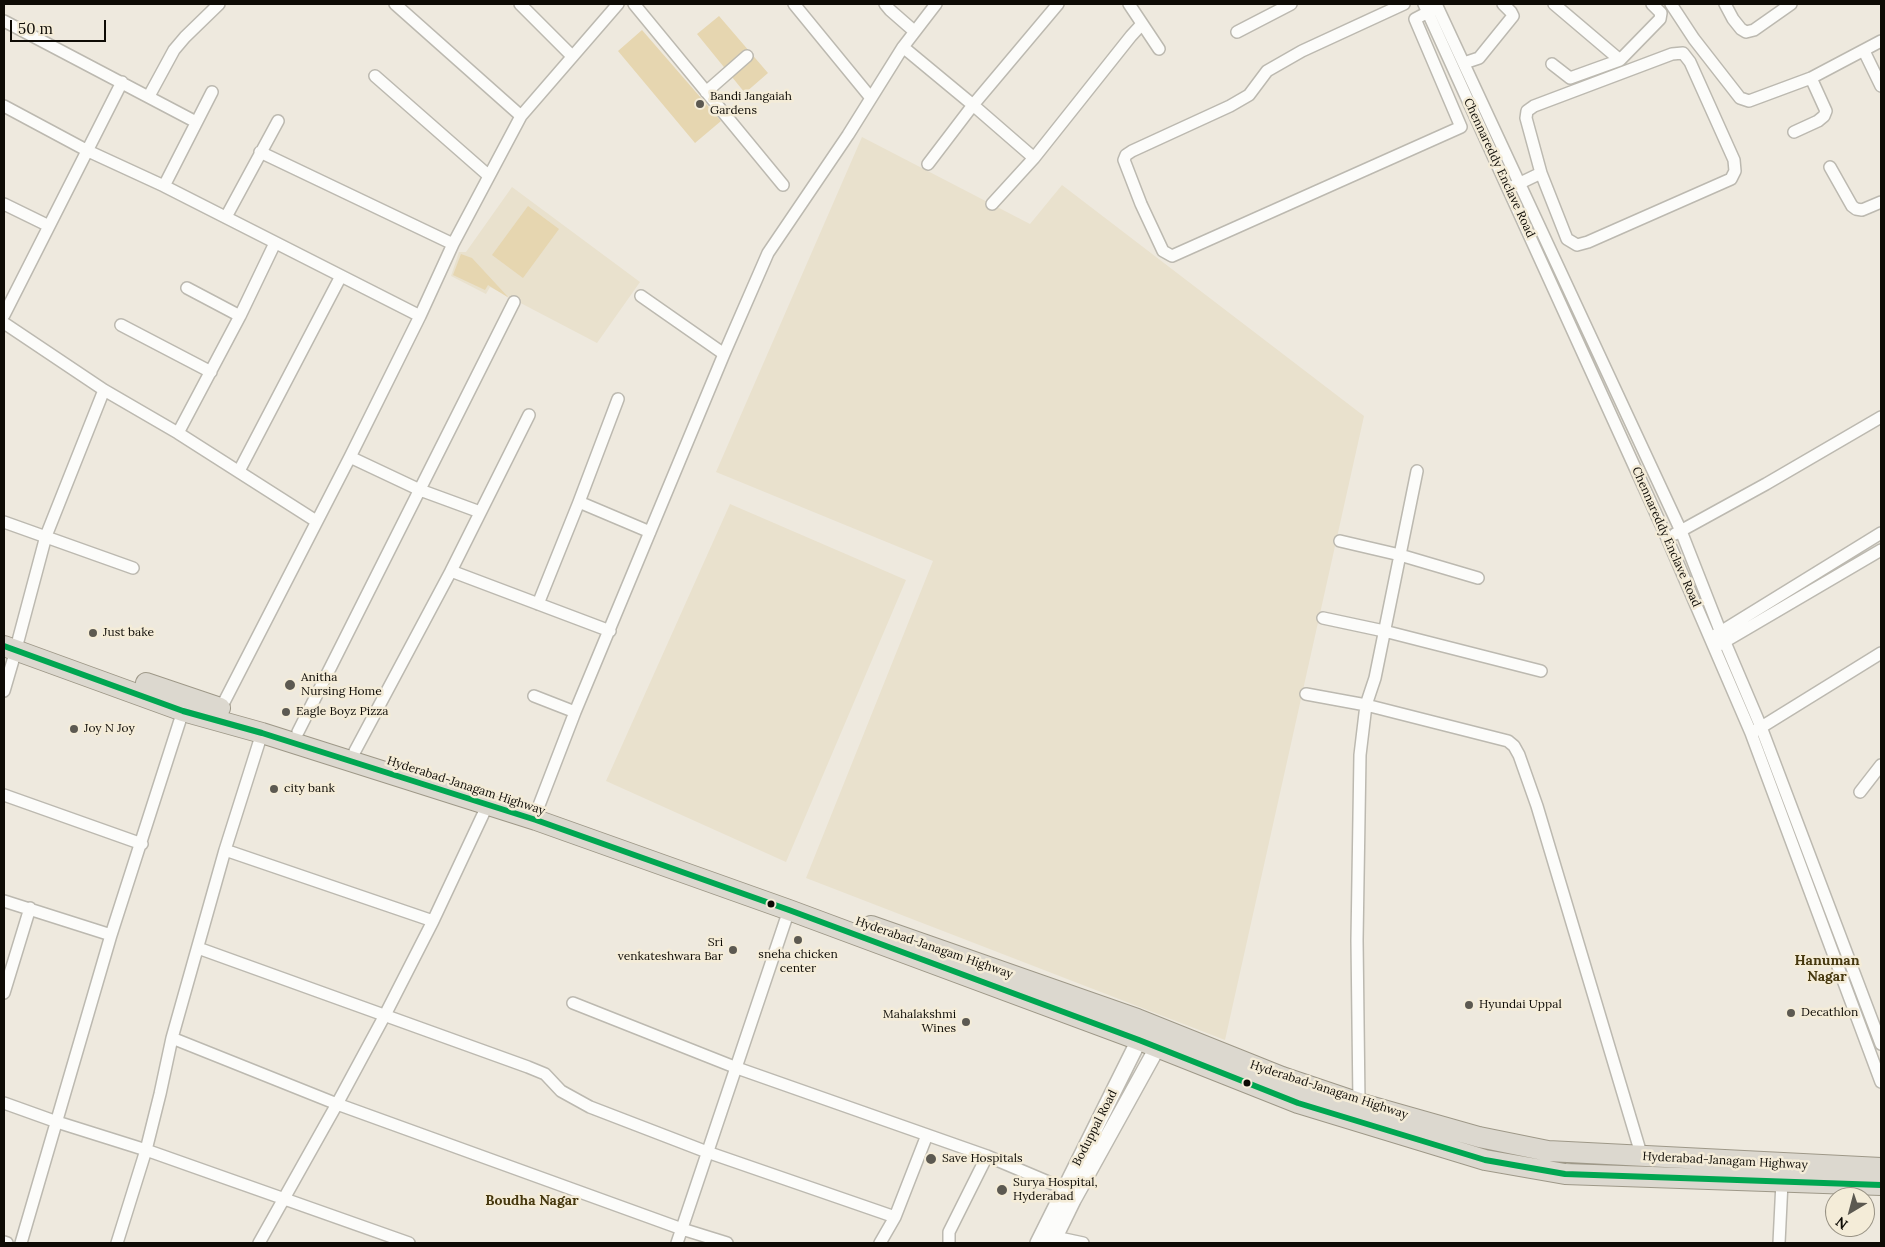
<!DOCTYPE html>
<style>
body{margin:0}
#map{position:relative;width:1885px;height:1247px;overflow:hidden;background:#eee9de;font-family:Lora,serif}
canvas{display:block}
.frame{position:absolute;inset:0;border:5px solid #0e0b05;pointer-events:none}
.north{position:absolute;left:1825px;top:1187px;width:50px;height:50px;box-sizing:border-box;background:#f4ecd8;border:1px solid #989284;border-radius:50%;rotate:217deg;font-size:14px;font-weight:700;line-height:20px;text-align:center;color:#0e0b05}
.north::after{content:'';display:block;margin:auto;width:18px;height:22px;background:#5c5951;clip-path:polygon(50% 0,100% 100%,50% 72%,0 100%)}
.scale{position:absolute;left:10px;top:20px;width:96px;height:22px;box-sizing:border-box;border:2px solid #0e0b05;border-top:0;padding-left:6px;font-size:15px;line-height:18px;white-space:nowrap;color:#0e0b05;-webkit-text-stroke:4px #f4ecd8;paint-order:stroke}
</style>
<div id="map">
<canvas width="1885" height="1247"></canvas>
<div class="frame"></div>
<div class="north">N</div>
<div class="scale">50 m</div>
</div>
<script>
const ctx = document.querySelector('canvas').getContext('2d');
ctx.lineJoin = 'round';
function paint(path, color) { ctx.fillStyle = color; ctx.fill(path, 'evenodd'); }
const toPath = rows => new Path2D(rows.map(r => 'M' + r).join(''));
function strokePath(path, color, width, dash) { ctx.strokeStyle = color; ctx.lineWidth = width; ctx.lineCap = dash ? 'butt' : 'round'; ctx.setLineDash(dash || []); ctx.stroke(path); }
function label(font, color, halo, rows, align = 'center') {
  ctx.font = font + ' Lora,serif'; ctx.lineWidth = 5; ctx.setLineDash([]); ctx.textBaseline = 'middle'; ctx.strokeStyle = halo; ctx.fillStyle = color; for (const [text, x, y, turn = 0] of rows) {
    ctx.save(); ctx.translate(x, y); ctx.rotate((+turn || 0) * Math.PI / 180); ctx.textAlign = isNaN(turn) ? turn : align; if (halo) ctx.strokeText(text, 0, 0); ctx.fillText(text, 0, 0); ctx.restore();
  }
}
paint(toPath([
 [862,137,1030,224,1062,185,1364,416,1225,1040,806,878,933,561,716,472],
 [512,187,640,282,597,343,490,287,486,294,451,276,459,252,466,252],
 [730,504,906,580,786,862,606,781]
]), '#e9e1cd');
paint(toPath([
 [719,16,768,73,745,93,697,34],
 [642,30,721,121,695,143,618,51],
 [528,206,559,229,523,278,492,255],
 [461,254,472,258,509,298,488,285,485,290,453,275]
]), '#e6d6b0');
const minor = toPath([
 [395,4,521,116],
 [520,4,572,56],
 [634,4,783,185],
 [794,4,871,98],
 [885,4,890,10,914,31],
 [936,4,903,47,973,105,1034,158],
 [1129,4,1159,49],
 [1404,4,1302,51,1267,71,1249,95,1230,106,1132,151,1126,155,1124,160,1141,204,1163,251,1172,256,1461,127,1415,19,1434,9],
 [1424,4,1667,538,1751,733,1881,1082],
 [1436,4,1681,531,1721,633,1761,727,1881,1044],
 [1671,4,1694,39,1740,98,1749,101,1811,78,1881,41],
 [1725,4,1733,19,1741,29,1746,32,1754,30,1791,4],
 [4,21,196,122],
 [1237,32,1291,4],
 [1864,51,1881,86],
 [1620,60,1660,19,1661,13,1652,4],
 [1464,63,1479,58,1513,16,1511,12,1503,4],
 [1552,64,1570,78,1620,60,1554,4],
 [375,76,489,176],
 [706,92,747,56],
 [149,96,174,50,185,37,219,4],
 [4,106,88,151,164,186,420,316],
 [1794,132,1818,121,1824,116,1826,111,1811,78],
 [260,152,453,244],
 [928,164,973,105,1058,4],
 [1830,167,1852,206,1856,209,1862,210,1881,202],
 [164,186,212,92],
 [1514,186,1541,173,1567,239,1577,245,1588,242,1731,179,1735,171,1734,160,1690,62,1683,53,1672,54,1534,106,1527,111,1526,118,1541,173],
 [4,204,49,226],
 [992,204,1034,158,1131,36,1142,24],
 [226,217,278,121],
 [187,288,240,316],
 [641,296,724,354],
 [4,315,122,82],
 [4,323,104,390,178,433,316,521],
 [121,325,211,372],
 [618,399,579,502,650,532],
 [178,433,240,316,275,243],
 [350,457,420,490,480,512],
 [239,471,341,276],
 [4,522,133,568],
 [1675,534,1766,484,1881,417],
 [1340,541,1400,555,1478,578],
 [451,571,529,415],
 [538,604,579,502],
 [1323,618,1384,631,1541,671],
 [1714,636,1881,533],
 [18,641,46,536,104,390],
 [1719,645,1881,550],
 [4,691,16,650],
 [1306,694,1366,705,1508,741,1514,746,1519,755,1537,806,1642,1157],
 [534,696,575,712],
 [221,708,350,457,420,316,453,244,521,116,618,4],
 [1755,731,1881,653],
 [298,732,514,302],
 [355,751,451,571,610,631],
 [1860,792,1881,765],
 [4,795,142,844],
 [538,808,575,712,724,354,768,253,848,135,903,47],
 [225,850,433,921],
 [4,901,111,935],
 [198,948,528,1067,545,1074,561,1091,590,1107,707,1152,895,1217],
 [4,993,30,908],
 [573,1003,737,1068,987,1156,1065,1189],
 [172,1038,337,1104,682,1229,727,1243],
 [4,1103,57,1122,146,1150,409,1243],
 [1359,1103,1357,940,1360,755,1366,705,1375,678,1417,471],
 [1055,1237,1083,1243],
 [4,1242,7,1243],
 [21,1243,111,935,183,711],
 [117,1243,146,1150,160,1094,172,1038,225,850,262,733],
 [259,1243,337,1104,385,1015,433,921,487,806],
 [677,1243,789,910],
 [880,1243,895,1217,927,1135],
 [949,1243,949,1232,987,1156],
 [1779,1243,1782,1182]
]);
const tertiary = toPath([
 [1038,1243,1139,1040],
 [1052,1243,1073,1200,1157,1048]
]);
const trunk = toPath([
 [4,646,183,711,262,733,536,820,789,910,1139,1040,1298,1103,1485,1160,1565,1174,1881,1185],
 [146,683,220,708],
 [871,926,1137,1019,1282,1077,1359,1103,1479,1137,1548,1151,1881,1168]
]);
strokePath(minor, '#bcb9b0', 14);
strokePath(tertiary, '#bcb9b0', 18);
strokePath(trunk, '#9e9888', 22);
strokePath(minor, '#fcfcfa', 11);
strokePath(tertiary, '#fcfcfa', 15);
strokePath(trunk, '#dcd8cf', 20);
strokePath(toPath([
 [4,646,183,711,262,733,536,820,789,910,1139,1040,1298,1103,1485,1160,1565,1174,1881,1185]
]), '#00a651', 6);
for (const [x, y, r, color] of [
 [700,104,5,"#5c5951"],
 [93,633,5,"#5c5951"],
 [290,685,6,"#5c5951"],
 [286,712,5,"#5c5951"],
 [74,729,5,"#5c5951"],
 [274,789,5,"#5c5951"],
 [771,904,4.5,"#0e0b05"],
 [798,940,5,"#5c5951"],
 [733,950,5,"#5c5951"],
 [1469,1005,5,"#5c5951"],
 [1791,1013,5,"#5c5951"],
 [966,1022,5,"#5c5951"],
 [1247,1083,4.5,"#0e0b05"],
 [931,1159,6,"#5c5951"],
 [1002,1190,6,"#5c5951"]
]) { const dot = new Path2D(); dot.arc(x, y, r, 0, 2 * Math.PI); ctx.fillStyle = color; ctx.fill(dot); strokePath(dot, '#f4ecd8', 2); }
label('12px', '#0e0b05', '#f4ecd8', [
 ["Bandi Jangaiah",710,97],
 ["Gardens",710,111],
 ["Just bake",103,633],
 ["Anitha",301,678],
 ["Nursing Home",301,692],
 ["Eagle Boyz Pizza",296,712],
 ["Joy N Joy",84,729],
 ["city bank",284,789],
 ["Sri",723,943,"right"],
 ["venkateshwara Bar",723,957,"right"],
 ["sneha chicken",798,955,"center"],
 ["center",798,969,"center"],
 ["Hyundai Uppal",1479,1005],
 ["Decathlon",1801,1013],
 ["Mahalakshmi",956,1015,"right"],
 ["Wines",956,1029,"right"],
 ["Save Hospitals",942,1159],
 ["Surya Hospital,",1013,1183],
 ["Hyderabad",1013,1197]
], 'left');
label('12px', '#0e0b05', '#f4ecd8', [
 ["Chennareddy Enclave Road",1499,168,65],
 ["Chennareddy Enclave Road",1666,537,66],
 ["Hyderabad-Janagam Highway",466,786,18],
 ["Hyderabad-Janagam Highway",934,948,19],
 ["Hyderabad-Janagam Highway",1329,1090,18],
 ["Boduppal Road",1095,1128,-63],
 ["Hyderabad-Janagam Highway",1725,1161,3]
]);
label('bold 14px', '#46380f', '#f4ecd8', [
 ["Hanuman",1827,961],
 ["Nagar",1827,977],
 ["Boudha Nagar",532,1201]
]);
</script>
